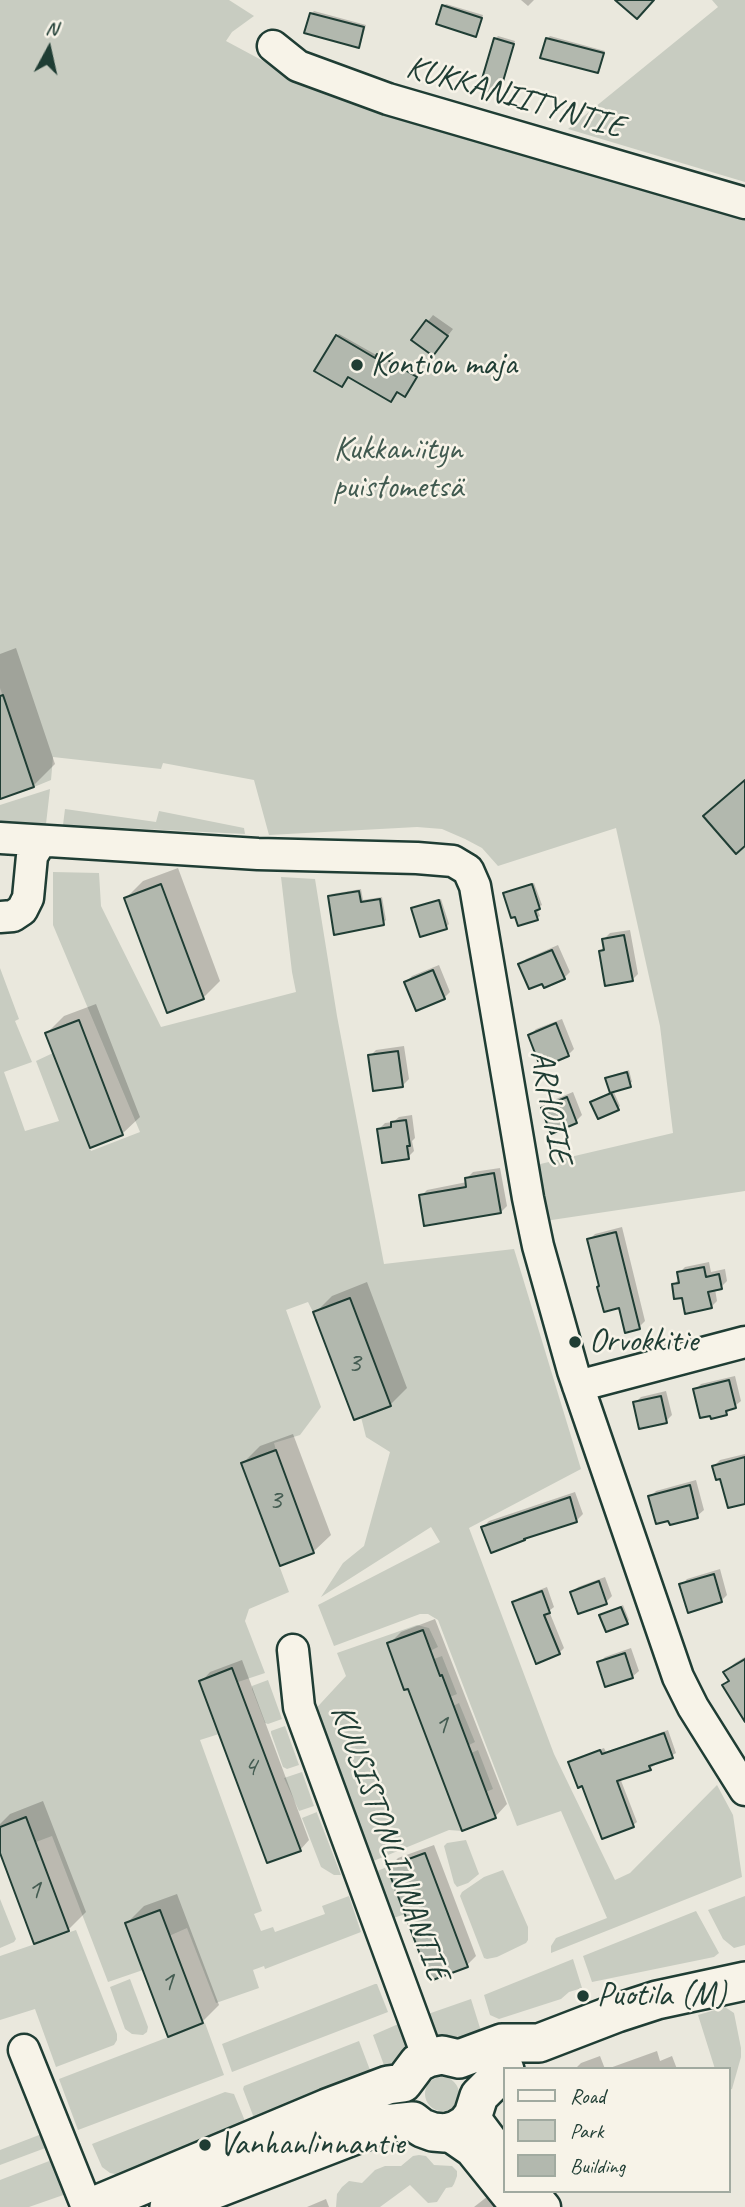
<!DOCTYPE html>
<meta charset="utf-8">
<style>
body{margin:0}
#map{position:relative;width:745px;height:2207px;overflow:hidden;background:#eae8dd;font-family:Caveat,sans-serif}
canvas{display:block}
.legend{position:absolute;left:503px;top:2067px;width:228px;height:126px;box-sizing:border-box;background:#f7f3e8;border:2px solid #a1aaa0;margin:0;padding:9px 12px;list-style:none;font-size:21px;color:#1f3d34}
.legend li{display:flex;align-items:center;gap:14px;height:35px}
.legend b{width:35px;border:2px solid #a1aaa0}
.north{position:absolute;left:14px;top:14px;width:70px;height:70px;-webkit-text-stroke:5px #f7f3e8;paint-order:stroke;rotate:8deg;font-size:19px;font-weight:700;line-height:28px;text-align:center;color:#1f3d34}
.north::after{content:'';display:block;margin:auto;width:24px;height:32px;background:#1f3d34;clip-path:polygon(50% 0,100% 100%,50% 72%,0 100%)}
</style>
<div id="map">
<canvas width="745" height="2207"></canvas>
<ul class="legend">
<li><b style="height:9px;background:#f7f3e8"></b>Road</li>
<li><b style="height:19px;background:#c8ccc1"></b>Park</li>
<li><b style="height:19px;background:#b2b8ae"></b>Building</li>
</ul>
<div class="north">N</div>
</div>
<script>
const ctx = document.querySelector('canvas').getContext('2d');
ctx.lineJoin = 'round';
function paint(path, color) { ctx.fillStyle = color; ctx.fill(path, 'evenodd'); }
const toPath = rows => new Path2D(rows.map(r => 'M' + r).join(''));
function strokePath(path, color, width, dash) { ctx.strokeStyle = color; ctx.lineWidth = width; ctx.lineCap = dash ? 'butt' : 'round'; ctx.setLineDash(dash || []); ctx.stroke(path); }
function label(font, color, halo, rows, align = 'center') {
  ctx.font = font + ' Caveat,sans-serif'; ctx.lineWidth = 5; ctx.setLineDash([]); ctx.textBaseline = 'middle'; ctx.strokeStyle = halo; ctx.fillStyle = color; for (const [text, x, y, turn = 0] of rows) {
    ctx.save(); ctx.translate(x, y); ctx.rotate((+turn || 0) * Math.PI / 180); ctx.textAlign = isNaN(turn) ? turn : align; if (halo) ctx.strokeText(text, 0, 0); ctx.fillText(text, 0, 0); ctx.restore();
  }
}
paint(toPath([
 [0,0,229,0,254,16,232,32,226,41,267,63,359,101,745,211,745,1191,545,1221,536,1165,673,1133,660,1026,616,828,498,866,482,848,465,839,442,829,417,827,269,835,254,780,163,763,161,769,53,757,51,780,34,787,0,688],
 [712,0,745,0,745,182,568,129,718,7],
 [50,789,46,824,0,821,0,805],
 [65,809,156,822,159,811,244,828,245,834,63,825],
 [53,872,99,873,101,906,161,1027,296,992,292,972,281,877,315,879,337,1016,384,1264,514,1249,581,1469,469,1528,554,1754,615,1880,630,1873,717,1785,733,1815,742,1877,551,1953,551,1946,556,1938,607,1918,561,1811,517,1826,438,1620,428,1614,420,1614,334,1646,318,1605,440,1542,431,1527,321,1597,343,1563,364,1546,390,1452,366,1437,361,1417,391,1406,350,1299,313,1312,308,1302,286,1310,321,1407,300,1435,274,1443,276,1450,241,1463,289,1592,249,1609,245,1621,265,1673,238,1682,232,1668,199,1681,219,1734,200,1740,262,1911,254,1914,261,1931,273,1927,275,1932,325,1914,322,1906,349,1896,361,1932,265,1969,264,1966,253,1970,259,1988,216,2003,187,1928,169,1936,159,1910,125,1923,143,1970,108,1982,52,1836,36,1842,26,1817,0,1827,0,968,19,1019,15,1021,32,1062,4,1072,25,1131,59,1121,36,1061,53,1053,91,1151,140,1132,53,925],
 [417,1625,429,1628,438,1647,430,1651,387,1644,404,1689,408,1689,462,1831,449,1830,366,1864,309,1716,346,1676,337,1653],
 [442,1656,457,1694,450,1697,434,1659],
 [268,1680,282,1719,268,1724,265,1723,252,1689,252,1686],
 [459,1703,475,1742,469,1745,453,1706],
 [285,1726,299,1765,287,1769,283,1767,271,1733,271,1731],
 [478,1750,493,1789,486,1792,471,1753],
 [302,1772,314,1806,299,1811,284,1778],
 [317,1812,317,1813,341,1875,334,1875,321,1867,302,1818],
 [466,1840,479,1874,468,1883,457,1887,454,1883,444,1846,447,1843],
 [387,1867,405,1914,388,1920,370,1874],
 [503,1870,528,1927,528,1940,526,1943,497,1957,487,1959,484,1958,460,1896,462,1892,484,1877],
 [745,1896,745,1945,734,1948,723,1939,708,1910],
 [0,1899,16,1939,14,1942,0,1948],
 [696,1911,719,1953,714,1957,592,1982,583,1956],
 [76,1930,117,2034,117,2040,114,2045,56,2067,35,2009,0,2020,0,1956],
 [573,1959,582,1988,569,1992,561,1999,499,2019,490,2015,484,1995],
 [130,1979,148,2027,147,2032,143,2035,132,2034,125,2029,110,1987],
 [375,1984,377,1984,388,2012,232,2072,222,2044],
 [471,1999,485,2044,442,2042,430,2024,428,2014],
 [725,2007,734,2013,741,2048,741,2057,732,2089,729,2090,729,2069,715,2069,698,2015],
 [403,2022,412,2053,389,2079,373,2035],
 [205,2023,224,2075,78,2130,59,2079],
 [359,2041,370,2070,369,2077,257,2121,254,2118,243,2089,244,2086],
 '425 2094a17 17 0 1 1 34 0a17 17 0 1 1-34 0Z',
 [225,2092,234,2094,247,2126,120,2175,110,2173,102,2167,92,2144],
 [47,2132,48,2147,0,2165,0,2150],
 [419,2155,426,2156,434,2165,452,2166,457,2171,457,2176,454,2184,452,2187,446,2188,437,2202,428,2203,410,2185,380,2207,336,2207,337,2194,342,2187,349,2181,362,2183,375,2170,385,2166,401,2166,413,2156],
 [57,2158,69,2193,29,2207,0,2207,0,2180]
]), '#c8ccc1');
paint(toPath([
 [521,0,534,0,528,6],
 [446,4,483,15,478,32,475,35,443,6],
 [314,11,366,25,361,43,358,46,311,14],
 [498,36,515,41,501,91,499,93,495,39],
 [550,36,605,51,600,69,598,71,547,39],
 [433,315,453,329,438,348,413,340],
 [339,334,378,356,381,353,418,374,408,392,349,375,337,336],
 [16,648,55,764,33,786,0,795,0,654],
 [178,868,220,981,203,998,126,898,143,881],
 [534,883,542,905,537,908,540,916,537,918,505,893],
 [361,889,363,900,382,897,386,920,383,923,330,896,332,894],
 [441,899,449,924,446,927,413,909],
 [630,930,638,974,632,980,600,951,605,946,604,939,610,933],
 [558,945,570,972,564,978,520,965,526,959],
 [439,965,450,992,444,998,406,982,412,976],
 [96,1004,140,1117,122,1134,47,1033,64,1016],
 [562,1019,574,1049,568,1055,530,1035,536,1029],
 [404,1046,409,1079,403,1085,370,1056,376,1050],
 [629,1070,632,1082,613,1090,620,1106,618,1108,593,1102,611,1093,607,1078,610,1076],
 [573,1092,582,1115,576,1121,543,1108,549,1102],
 [412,1115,415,1138,412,1141,414,1151,408,1157,379,1129,385,1123,393,1122,399,1117],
 [500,1168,507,1206,501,1212,421,1196,427,1190,467,1182,467,1178,473,1172],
 [622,1227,645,1321,639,1327,620,1306,589,1240,595,1234],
 [709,1262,711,1272,725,1269,727,1281,721,1287,715,1289,717,1301,711,1307,683,1296,673,1285,680,1278,679,1273,685,1267],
 [367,1282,407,1388,390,1405,315,1313,332,1296],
 [735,1376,741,1401,726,1413,695,1390,701,1384],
 [666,1391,672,1415,666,1421,635,1403,641,1397],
 [293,1434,331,1535,313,1552,243,1463,260,1446],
 [745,1454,745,1502,714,1466,720,1460],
 [696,1480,704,1510,697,1516,650,1497,656,1491],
 [575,1492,583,1514,577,1520,526,1536,483,1527,489,1521],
 [720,1569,727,1595,721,1601,681,1585,687,1579],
 [605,1577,612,1596,606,1602,579,1612,572,1593,578,1587],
 [547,1587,554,1607,549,1611,564,1648,559,1653,514,1603,519,1598],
 [623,1605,629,1620,627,1622,601,1615],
 [435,1619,507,1804,495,1817,409,1686,389,1644,401,1632],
 [631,1648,639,1671,632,1677,599,1663,605,1657],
 [745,1657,745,1719,730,1680,725,1672,735,1663],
 [242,1660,309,1840,300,1850,201,1682,210,1672],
 [668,1730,676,1753,650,1768,620,1778,637,1822,633,1825,583,1784,570,1763,574,1759,604,1748,606,1752],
 [43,1801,86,1912,69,1929,36,1942,0,1849,0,1824,10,1814],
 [434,1845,476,1956,467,1965,389,1868,398,1858],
 [177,1894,219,2005,202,2022,127,1923,144,1906],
 [657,2051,660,2061,672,2056,677,2069,607,2069],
 [600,2056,605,2069,575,2069,581,2063],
 [497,2189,511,2207,474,2207],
 [326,2199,329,2207,307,2207]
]), '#0003');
const building = toPath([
 [615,0,654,0,637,19,615,0],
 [442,5,482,18,476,37,436,24,442,5],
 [310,13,364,27,359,48,304,33,310,13],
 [494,38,514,44,499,95,479,89,494,38],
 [546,38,604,53,598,73,540,58,546,38],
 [426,320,448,336,433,356,411,340,426,320],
 [336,335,375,358,377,354,417,377,405,397,397,392,391,402,348,377,342,387,314,371,336,335],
 [3,695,34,787,0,799,0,696,3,695],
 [745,780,745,846,736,854,703,816,745,780],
 [161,884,204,999,167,1013,124,898,161,884],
 [532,884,540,909,535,911,538,920,518,926,515,917,511,918,503,893,532,884],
 [359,891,361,902,380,899,384,925,334,935,328,896,359,891],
 [439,900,447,929,420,937,411,908,439,900],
 [624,935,633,981,605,986,599,951,604,950,602,939,624,935],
 [552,950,565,979,544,988,542,984,529,989,518,964,552,950],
 [433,970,445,999,416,1011,404,982,433,970],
 [79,1020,123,1135,90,1148,45,1033,79,1020],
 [556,1023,569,1056,550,1064,547,1057,538,1061,528,1035,556,1023],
 [398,1051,403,1087,373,1091,368,1055,398,1051],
 [627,1072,631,1087,610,1093,605,1078,627,1072],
 [611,1093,619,1110,598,1119,590,1102,611,1093],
 [567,1097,577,1123,551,1134,541,1108,567,1097],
 [406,1120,410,1146,407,1146,409,1159,382,1163,377,1129,391,1127,391,1122,406,1120],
 [494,1173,501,1213,424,1226,419,1195,466,1187,465,1178,494,1173],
 [616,1232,640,1329,625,1333,619,1308,604,1312,597,1287,599,1286,587,1239,616,1232],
 [704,1267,706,1277,719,1274,722,1289,708,1292,712,1308,685,1314,682,1298,674,1299,672,1284,679,1283,677,1272,704,1267],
 [350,1298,391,1406,354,1420,313,1312,350,1298],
 [729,1380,736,1408,726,1411,727,1415,711,1419,710,1416,700,1418,693,1389,729,1380],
 [661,1396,667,1423,639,1429,633,1402,661,1396],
 [276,1450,314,1553,280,1566,241,1463,276,1450],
 [745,1457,745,1504,728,1508,720,1479,716,1480,712,1466,745,1457],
 [690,1485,698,1518,670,1525,668,1521,656,1524,648,1496,690,1485],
 [570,1497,577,1522,524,1539,525,1540,491,1553,481,1527,570,1497],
 [714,1574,722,1602,688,1613,679,1584,714,1574],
 [599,1581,607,1604,578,1614,570,1592,599,1581],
 [542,1591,550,1613,544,1615,560,1654,536,1664,512,1602,542,1591],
 [621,1607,628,1624,606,1632,599,1615,621,1607],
 [423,1630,440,1676,442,1675,496,1818,462,1831,408,1689,404,1690,387,1643,423,1630],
 [625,1653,633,1678,605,1687,597,1662,625,1653],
 [745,1659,745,1722,722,1685,729,1681,723,1672,745,1659],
 [232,1668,301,1851,267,1863,199,1681,232,1668],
 [664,1733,673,1758,649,1766,651,1770,617,1781,634,1827,602,1839,582,1786,578,1788,568,1762,600,1750,602,1754,664,1733],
 [26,1817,69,1931,34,1944,0,1853,0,1827,26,1817],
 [425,1853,468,1967,430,1981,387,1867,425,1853],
 [160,1910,203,2023,168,2037,125,1923,160,1910]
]);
paint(building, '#b2b8ae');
strokePath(building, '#1f3d34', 2);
const minor = toPath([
 [273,46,298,66,388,99,745,203],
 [0,838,258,854,417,858,453,861,468,870,475,886,528,1198,538,1246,573,1371,678,1677,693,1707,745,1790],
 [0,917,13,916,22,910,28,898,32,856,41,841],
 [578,1386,745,1342],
 [293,1650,299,1707,428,2058],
 [24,2050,87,2207],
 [473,2115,505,2158],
 [445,2133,471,2151,516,2207],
 [532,2191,545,2207]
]);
const major = toPath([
 [91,2207,327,2108,388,2085,403,2083,418,2063,428,2058,442,2055,459,2059,502,2043,539,2043,617,2013,657,2000,745,1981],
 [169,2207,384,2124,413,2121,422,2128,433,2132,445,2133,456,2130,466,2124,473,2115,479,2096,505,2070]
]);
strokePath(minor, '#1f3d34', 35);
strokePath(major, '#1f3d34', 42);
strokePath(minor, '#f7f3e8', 30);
strokePath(major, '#f7f3e8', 37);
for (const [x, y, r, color] of [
 [357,365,7,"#1f3d34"],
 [575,1342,7,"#1f3d34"],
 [583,1996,7,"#1f3d34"],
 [205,2145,7,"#1f3d34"]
]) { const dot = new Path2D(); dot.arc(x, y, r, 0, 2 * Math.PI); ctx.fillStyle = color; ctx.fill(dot); strokePath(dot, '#f7f3e8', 2.5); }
label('30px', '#445c52', null, [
 ["3",354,1363],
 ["3",275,1500],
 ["1",441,1725],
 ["4",250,1767],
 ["1",34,1890],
 ["1",167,1982]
]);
label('33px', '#1f3d34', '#f7f3e8', [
 ["KUKKANIITYNTIE",515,98,16],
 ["ARHOTIE",550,1107,80],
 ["KUUSISTONLINNANTIE",389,1843,70]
]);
label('33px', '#1f3d34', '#f7f3e8', [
 ["Kontion maja",371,365],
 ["Orvokkitie",589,1342],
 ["Puotila (M)",597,1996],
 ["Vanhanlinnantie",219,2145]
], 'left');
label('33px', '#415a50', '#f7f3e8', [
 ["Kukkaniityn",398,450],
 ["puistometsä",398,488]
]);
</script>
